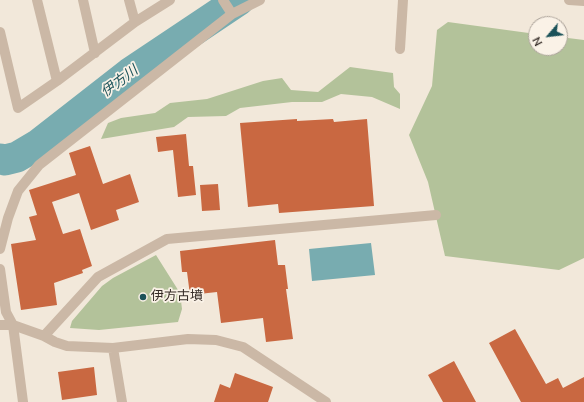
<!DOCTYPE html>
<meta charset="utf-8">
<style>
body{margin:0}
#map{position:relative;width:584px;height:402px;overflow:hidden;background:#f2e8da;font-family:"Nunito Sans",sans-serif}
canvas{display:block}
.north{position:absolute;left:528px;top:16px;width:40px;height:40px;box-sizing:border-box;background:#faf2e7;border:1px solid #aca39a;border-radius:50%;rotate:242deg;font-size:11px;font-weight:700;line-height:16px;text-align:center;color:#362c27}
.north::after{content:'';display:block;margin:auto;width:14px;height:18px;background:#1b5259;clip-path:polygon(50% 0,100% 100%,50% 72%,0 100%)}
</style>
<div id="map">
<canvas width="584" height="402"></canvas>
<div class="north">N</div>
</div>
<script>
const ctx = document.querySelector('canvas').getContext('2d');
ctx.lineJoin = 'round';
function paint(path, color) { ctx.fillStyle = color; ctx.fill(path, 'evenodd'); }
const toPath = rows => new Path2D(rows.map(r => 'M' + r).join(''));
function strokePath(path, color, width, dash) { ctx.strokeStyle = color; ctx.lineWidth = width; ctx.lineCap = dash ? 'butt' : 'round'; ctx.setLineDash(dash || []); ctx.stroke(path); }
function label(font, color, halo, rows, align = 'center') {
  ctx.font = font + ' "Nunito Sans","Noto Sans JP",sans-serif'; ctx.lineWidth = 3.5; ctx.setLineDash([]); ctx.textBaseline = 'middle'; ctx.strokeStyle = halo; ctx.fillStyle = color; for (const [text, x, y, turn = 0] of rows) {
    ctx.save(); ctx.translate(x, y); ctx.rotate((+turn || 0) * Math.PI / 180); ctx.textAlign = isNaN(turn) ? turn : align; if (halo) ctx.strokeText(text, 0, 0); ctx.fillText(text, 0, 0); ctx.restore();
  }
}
paint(toPath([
 [448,22,536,34,536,48,560,48,560,37,584,40,584,258,559,270,445,256,428,182,409,135,432,86,437,30],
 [350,67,393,73,394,87,400,94,400,109,372,97,341,94,322,102,292,102,240,108,226,116,188,117,174,127,101,139,108,123,121,118,155,113,170,103,207,99,263,81,282,78,291,90,318,92],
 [156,255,180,293,182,309,178,322,99,330,70,328,72,321,102,286,113,278]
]), '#b3c29a');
paint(toPath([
 [371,243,375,275,312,281,309,249]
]), '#78acb0');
strokePath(toPath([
 [0,159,5,160,17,157,39,144,130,73,239,0]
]), '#78acb0', 31);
paint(toPath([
 [297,119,297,121,333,119,334,122,367,119,374,206,279,213,278,204,248,207,240,123],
 [186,134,189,166,193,166,196,195,178,197,173,150,158,152,156,137],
 [90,146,103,184,130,174,139,202,116,210,119,220,91,230,79,193,52,202,63,234,80,229,92,266,82,270,83,273,54,283,57,305,21,310,11,244,36,240,29,217,37,215,29,190,76,175,69,153],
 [218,184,220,210,202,211,200,185],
 [275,240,278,265,285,265,288,289,286,289,293,339,266,342,263,318,221,323,217,292,190,295,187,272,182,272,180,251],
 [515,329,546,384,558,378,563,388,584,377,584,402,521,402,489,343],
 [454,361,476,402,443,402,428,375],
 [94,367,97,395,62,400,58,372],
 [235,373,273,387,268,402,214,402,220,384,230,388]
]), '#c96841');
strokePath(toPath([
 [37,0,57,81],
 [83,0,95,53],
 [129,0,135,22],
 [223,0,232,14],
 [569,0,584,1],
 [0,32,18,108,57,81,135,22,170,0],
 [400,49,403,0],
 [0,249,8,218,18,191,39,165,232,14,260,0],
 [0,269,6,312,13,325,23,402],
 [0,325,13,325,44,336,98,277,167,239,436,215],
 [44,336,55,342,67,346,113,348],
 [122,402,113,348,188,339,216,340,243,347,326,402]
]), '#cbb8a6', 10);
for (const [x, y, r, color] of [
 [143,297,4,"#1b5259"]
]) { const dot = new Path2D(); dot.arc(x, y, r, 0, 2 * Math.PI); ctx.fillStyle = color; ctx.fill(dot); strokePath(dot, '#faf2e7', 1.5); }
label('13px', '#362c27', '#faf2e7', [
 ["伊方古墳",151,297]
], 'left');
label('italic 14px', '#1b5259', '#faf2e7', [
 ["伊方川",120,82,-37]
]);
</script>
